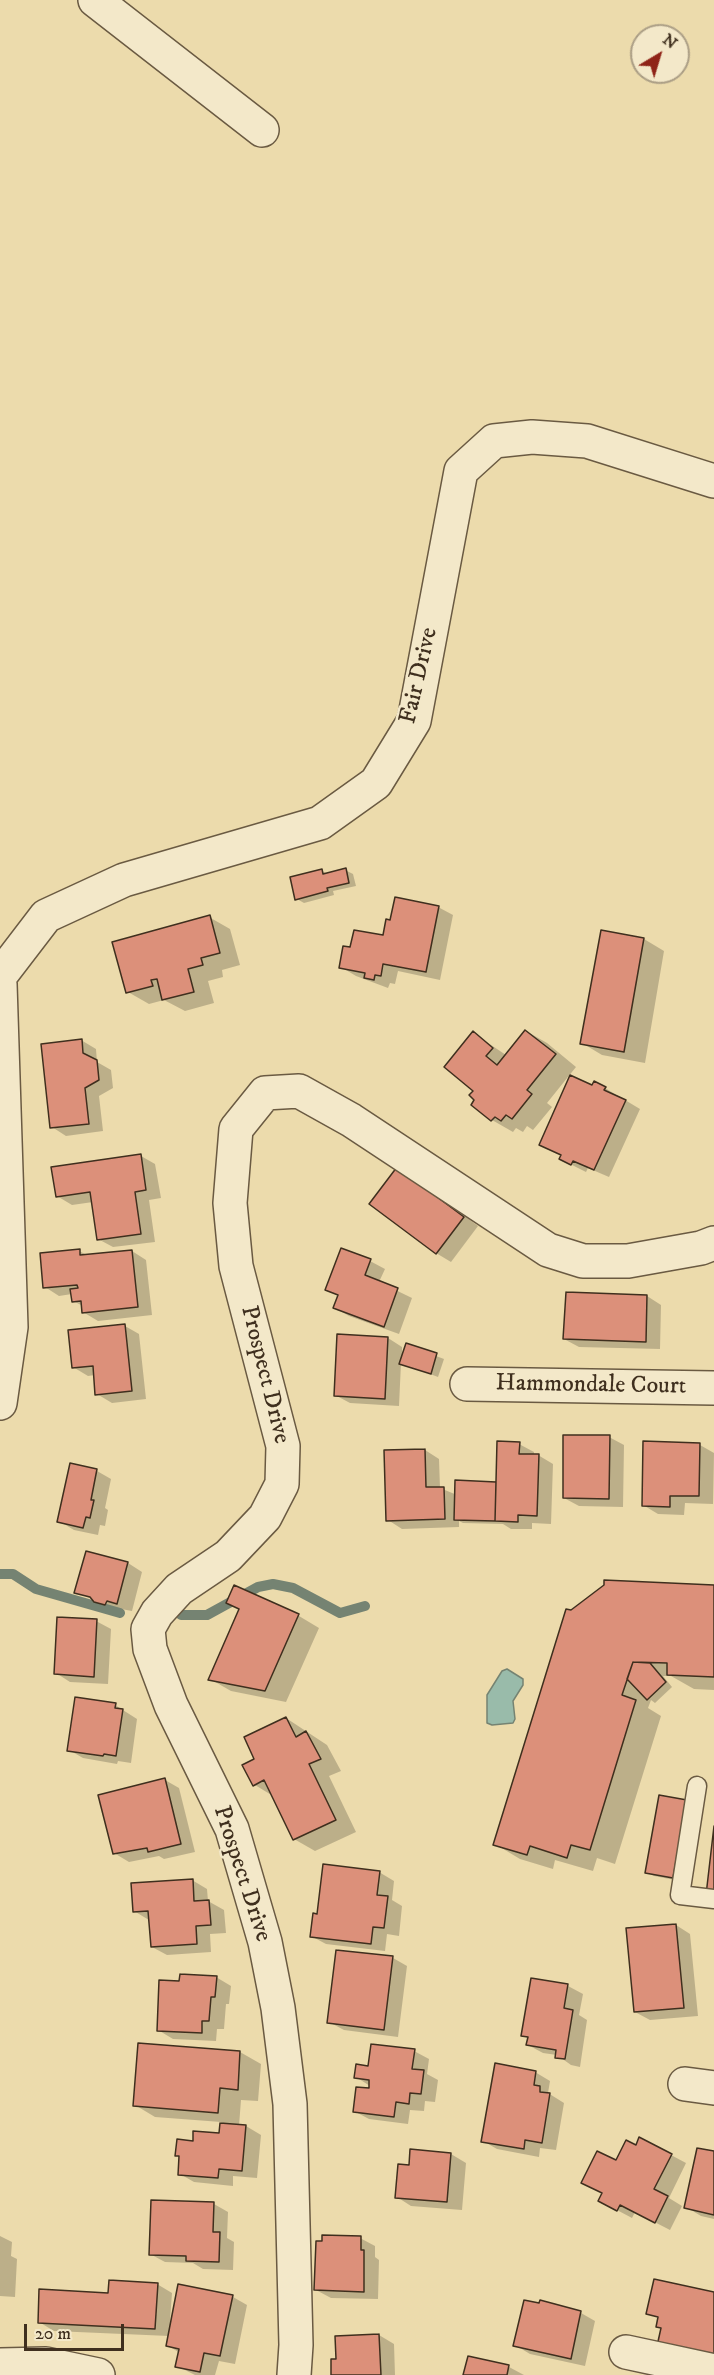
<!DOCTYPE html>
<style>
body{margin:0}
#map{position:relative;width:714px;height:2375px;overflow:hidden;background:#ecdbac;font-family:"IM FELL DW Pica",serif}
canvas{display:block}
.north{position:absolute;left:630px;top:24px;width:60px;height:60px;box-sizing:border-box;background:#f3e8c9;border:2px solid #ab9e85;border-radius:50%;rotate:38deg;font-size:16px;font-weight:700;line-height:24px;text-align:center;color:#3f2f1e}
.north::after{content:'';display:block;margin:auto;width:21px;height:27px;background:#8f2418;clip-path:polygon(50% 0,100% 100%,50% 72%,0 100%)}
.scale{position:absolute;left:24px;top:2324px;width:100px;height:27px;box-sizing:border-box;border:3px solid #3f2f1e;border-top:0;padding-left:8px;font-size:18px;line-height:21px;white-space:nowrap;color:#3f2f1e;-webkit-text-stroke:4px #f3e8c9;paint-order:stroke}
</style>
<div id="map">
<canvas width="714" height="2375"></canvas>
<div class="north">N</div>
<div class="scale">20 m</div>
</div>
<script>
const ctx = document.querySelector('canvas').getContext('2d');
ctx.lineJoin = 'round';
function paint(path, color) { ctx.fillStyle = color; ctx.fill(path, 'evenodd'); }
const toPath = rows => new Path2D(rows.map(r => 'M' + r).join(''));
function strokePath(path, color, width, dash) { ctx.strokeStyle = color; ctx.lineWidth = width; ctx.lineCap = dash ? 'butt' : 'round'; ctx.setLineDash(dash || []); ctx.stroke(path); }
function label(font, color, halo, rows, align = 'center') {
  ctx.font = font + ' "IM FELL DW Pica",serif'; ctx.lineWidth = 5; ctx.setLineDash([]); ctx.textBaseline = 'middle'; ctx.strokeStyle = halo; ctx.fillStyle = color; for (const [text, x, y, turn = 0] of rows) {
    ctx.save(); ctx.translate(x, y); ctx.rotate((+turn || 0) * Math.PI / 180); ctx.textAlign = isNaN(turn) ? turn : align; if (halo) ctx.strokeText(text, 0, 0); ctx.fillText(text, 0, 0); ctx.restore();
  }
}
const water = toPath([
 [507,1669,523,1679,523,1685,513,1701,515,1719,513,1723,492,1725,487,1723,487,1695,502,1671,507,1669]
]);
paint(water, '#9ba');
strokePath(water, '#758372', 1.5);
paint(toPath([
 [345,870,353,874,356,886,333,891,334,895,304,903,297,899,322,871,328,874],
 [438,907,453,915,440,980,398,971,395,984,390,983,388,988,356,976,341,967,385,937],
 [209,917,230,929,240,965,222,970,223,977,208,981,214,1003,185,1011,164,1000,149,1004,128,992],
 [644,939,664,951,645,1063,602,1055,582,1043],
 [526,1031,547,1043,576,1067,547,1103,552,1107,533,1130,527,1126,523,1132,516,1128,513,1132,492,1120,476,1100,473,1033,506,1055],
 [81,1040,96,1049,97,1062,111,1070,113,1088,99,1096,103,1131,66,1136,52,1127],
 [593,1087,605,1088,640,1109,609,1177,588,1168,586,1172,576,1167,561,1159,562,1156,541,1144],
 [141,1156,155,1164,161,1198,149,1200,155,1242,113,1247,98,1239,93,1202,72,1205,57,1196],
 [412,1177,478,1226,451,1262,436,1253],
 [79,1251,87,1255,132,1251,146,1260,152,1315,98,1321,83,1312,83,1306,73,1301,72,1294,59,1296,45,1287],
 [370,1261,385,1269,379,1282,412,1298,399,1334,349,1316,335,1308,339,1296,327,1290],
 [647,1296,661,1305,660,1349,579,1347,564,1339],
 [125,1326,139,1334,146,1399,112,1403,97,1394,95,1375,88,1376,73,1367],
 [388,1338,402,1347,402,1357,407,1345,444,1359,438,1377,401,1363,399,1406,350,1403,335,1395],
 [609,1437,624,1445,623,1507,579,1506,564,1498],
 [519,1444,534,1452,534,1455,538,1455,553,1464,551,1524,532,1523,532,1529,511,1529,503,1524,463,1523,459,1521,459,1527,402,1529,388,1520,425,1450,439,1459,440,1488,457,1495,497,1484],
 [700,1445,714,1453,713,1504,685,1503,684,1515,658,1514,643,1505],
 [71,1465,97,1471,111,1479,105,1508,108,1510,105,1526,100,1525,98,1535,74,1530,59,1521],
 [128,1563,142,1572,132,1611,121,1609,120,1612,76,1592],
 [235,1587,299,1616,319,1628,286,1702,231,1691,210,1679,241,1610,228,1602],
 [714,1587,714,1690,694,1689,671,1676,663,1676,672,1687,655,1703,651,1700,648,1708,661,1716,615,1864,597,1858,593,1871,555,1860,553,1869,520,1859,495,1844,572,1612],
 [96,1621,111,1629,108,1684,70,1682,56,1673],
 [115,1705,137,1719,131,1763,118,1761,117,1764,83,1758,69,1750],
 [286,1718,327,1745,341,1771,329,1776,356,1832,315,1851,294,1839,273,1796,255,1785,256,1760],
 [165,1780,179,1788,195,1852,164,1859,159,1856,129,1862,114,1853],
 [687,1801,680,1881,654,1876,646,1872],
 [379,1872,394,1881,392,1900,402,1906,399,1936,387,1934,385,1951,326,1944,311,1936,318,1916],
 [192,1880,207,1889,208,1901,224,1910,226,1933,210,1934,211,1952,167,1955,152,1947,149,1920,134,1911],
 [676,1925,690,1934,698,2016,650,2020,635,2012],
 [393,1958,407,1966,398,2037,344,2030,329,2022],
 [216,1977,231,1986,229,2004,226,2004,224,2029,217,2029,216,2041,173,2039,158,2030,181,1983],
 [532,1980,568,1986,583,1994,579,2015,587,2020,580,2067,571,2065,557,2055,543,2053,528,2045,529,2039,523,2035],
 [139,2044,240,2052,261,2064,258,2101,241,2100,239,2126,246,2126,261,2135,257,2178,233,2176,233,2186,194,2182,180,2174,181,2158,177,2155,194,2143,220,2135,221,2122,155,2117,135,2105],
 [414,2051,429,2059,427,2074,438,2080,435,2102,425,2101,424,2111,410,2110,408,2124,369,2119,354,2111,370,2090,370,2086,356,2077,369,2068],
 [535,2072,550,2081,548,2093,564,2103,556,2150,540,2148,539,2157,497,2149,483,2141],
 [636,2147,671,2155,686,2163,669,2198,682,2206,670,2230,635,2212,632,2218,615,2209],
 [714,2152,714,2219,701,2216,686,2207],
 [451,2154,466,2163,462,2210,411,2206,397,2197,411,2167],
 [214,2204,228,2212,227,2238,234,2242,233,2270,203,2269,193,2263,165,2262,150,2254],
 [0,2236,12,2242,11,2256,17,2259,15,2297,0,2296],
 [360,2238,375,2246,375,2257,379,2260,378,2299,331,2298,316,2290],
 [157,2284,172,2293,170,2321,172,2321,180,2286,233,2297,247,2305,235,2364,219,2361,215,2375,195,2375,177,2366,180,2353,167,2345,169,2336,54,2331,39,2322,109,2294],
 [541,2302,581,2313,595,2321,585,2366,530,2354,515,2345],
 [379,2335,394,2344,395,2375,333,2375,338,2360],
 [469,2358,509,2367,524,2375,465,2375]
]), '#0003');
strokePath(toPath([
 [0,1574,13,1574,36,1589,120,1613],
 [181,1615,207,1615,258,1587,273,1584,293,1588,340,1613,365,1606]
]), '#758372', 10);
const building = toPath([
 [346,868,349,883,327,888,328,891,295,900,290,877,322,869,323,874,346,868],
 [395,897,439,906,426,972,383,964,381,976,375,975,374,980,364,978,365,973,339,968,343,946,350,947,354,930,383,935,386,919,390,920,395,897],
 [210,915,220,953,201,958,203,965,188,969,194,992,162,1000,157,979,151,980,153,986,126,993,112,942,210,915],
 [601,930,644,938,624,1052,580,1044,601,930],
 [525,1030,556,1054,527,1090,532,1094,512,1119,506,1115,501,1121,495,1117,491,1121,471,1105,474,1100,469,1095,473,1091,444,1067,473,1031,493,1048,486,1056,497,1065,525,1030],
 [82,1039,83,1053,97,1060,99,1080,85,1088,89,1124,50,1128,41,1044,82,1039],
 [570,1075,592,1085,594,1081,606,1087,604,1090,626,1100,594,1170,573,1161,571,1165,559,1159,561,1155,539,1145,570,1075],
 [141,1154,146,1190,135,1192,141,1234,97,1240,90,1192,56,1197,51,1167,141,1154],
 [397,1167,464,1217,436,1254,369,1204,397,1167],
 [341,1248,371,1259,365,1275,398,1288,384,1327,333,1308,338,1295,325,1290,341,1248],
 [80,1249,80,1255,132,1250,138,1307,82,1313,81,1301,72,1302,70,1289,78,1288,77,1285,43,1288,40,1253,80,1249],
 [566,1292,647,1295,646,1342,563,1339,566,1292],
 [125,1324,132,1391,95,1395,93,1366,72,1368,68,1330,125,1324],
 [337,1334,388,1337,385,1399,334,1396,337,1334],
 [406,1343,437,1353,431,1374,399,1364,406,1343],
 [563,1435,610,1435,609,1499,563,1498,563,1435],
 [497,1441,520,1442,519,1454,539,1454,537,1516,518,1515,518,1522,495,1521,497,1441],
 [643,1441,700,1443,699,1496,670,1496,670,1507,642,1506,643,1441],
 [425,1449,426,1487,444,1487,445,1519,386,1521,384,1450,425,1449],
 [70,1463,97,1469,91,1500,94,1500,90,1518,86,1517,83,1528,57,1522,70,1463],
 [455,1480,496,1482,495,1521,454,1520,455,1480],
 [86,1551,128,1562,117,1604,107,1601,105,1605,94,1602,90,1597,74,1593,86,1551],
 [604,1580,714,1585,714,1677,667,1675,667,1663,633,1662,622,1695,636,1700,590,1850,571,1845,567,1858,530,1846,527,1855,493,1845,566,1609,571,1610,604,1585,604,1580],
 [234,1585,299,1614,265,1691,208,1680,239,1609,226,1603,234,1585],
 [57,1617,97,1619,94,1677,54,1674,57,1617],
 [633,1662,650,1663,666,1682,647,1700,627,1679,633,1662],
 [75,1697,116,1703,115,1708,123,1709,116,1756,104,1754,103,1756,67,1751,75,1697],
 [286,1717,296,1737,306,1731,321,1759,309,1764,336,1820,293,1840,264,1780,253,1786,242,1765,254,1759,244,1737,286,1717],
 [165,1778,181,1844,148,1852,147,1848,113,1854,98,1795,165,1778],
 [659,1795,687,1800,673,1878,645,1873,659,1795],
 [714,1826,714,1896,706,1895,714,1826],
 [323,1864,380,1871,377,1895,388,1896,384,1928,373,1927,371,1944,310,1937,313,1913,317,1914,323,1864],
 [193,1879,194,1901,209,1900,211,1925,196,1926,197,1944,151,1947,148,1911,133,1912,131,1883,193,1879],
 [676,1924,684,2008,634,2012,626,1928,676,1924],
 [336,1950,393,1956,384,2030,327,2023,336,1950],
 [180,1974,217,1976,215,1997,211,1997,209,2021,202,2021,202,2033,157,2031,159,1980,179,1981,180,1974],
 [531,1978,568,1984,564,2008,573,2010,565,2059,555,2058,556,2050,526,2045,528,2037,521,2036,531,1978],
 [138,2043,240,2051,238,2090,220,2088,218,2113,133,2106,138,2043],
 [371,2044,415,2049,412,2069,424,2070,421,2094,410,2093,409,2104,396,2102,394,2117,353,2112,356,2087,369,2088,369,2080,354,2078,356,2064,368,2066,371,2044],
 [495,2063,536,2071,534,2085,540,2086,540,2092,550,2093,542,2143,525,2140,524,2149,481,2142,495,2063],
 [220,2123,246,2125,242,2171,219,2169,218,2178,178,2175,179,2156,175,2156,177,2139,193,2141,193,2131,219,2133,220,2123],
 [639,2137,672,2154,654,2189,668,2196,655,2223,620,2205,617,2211,598,2201,602,2193,581,2183,597,2151,616,2160,626,2140,636,2145,639,2137],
 [697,2148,714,2151,714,2215,684,2208,697,2148],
 [410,2149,451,2153,447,2202,395,2198,398,2164,409,2165,410,2149],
 [151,2200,214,2202,213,2232,220,2232,219,2262,186,2261,186,2256,149,2255,151,2200],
 [322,2235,361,2236,361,2250,364,2250,364,2292,314,2290,316,2241,322,2241,322,2235],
 [654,2279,714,2292,714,2358,657,2346,661,2328,656,2327,658,2317,646,2314,654,2279],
 [109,2280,158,2283,155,2329,38,2323,39,2289,108,2293,109,2280],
 [178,2284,233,2295,220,2356,204,2353,200,2372,175,2367,179,2349,166,2346,178,2284],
 [524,2300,539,2303,540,2300,581,2311,571,2359,513,2346,524,2300],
 [379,2334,381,2375,331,2375,331,2359,336,2359,335,2336,379,2334],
 [468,2356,509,2365,507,2375,463,2375,468,2356]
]);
paint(building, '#dc907a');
strokePath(building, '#3f2f1e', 1.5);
const service = toPath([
 [697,1786,680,1895,714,1899]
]);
const minor = toPath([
 [95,0,262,130],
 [0,976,46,916,124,880,320,823,376,783,414,721,461,471,494,441,532,437,587,441,714,481],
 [0,984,11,1327,0,1403],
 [467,1384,714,1388],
 [685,2084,714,2088],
 [626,2352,714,2371],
 [0,2365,46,2364,98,2375],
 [294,2375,296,2345,290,2104,278,2008,265,1942,232,1829,171,1705,150,1649,148,1629,157,1613,179,1589,228,1556,265,1517,282,1484,283,1446,236,1266,230,1203,236,1129,265,1093,299,1091,351,1120,548,1250,583,1261,628,1261,701,1248,714,1243]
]);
strokePath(service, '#6a5a42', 21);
strokePath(minor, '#6a5a42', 36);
strokePath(service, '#f3e8c9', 18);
strokePath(minor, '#f3e8c9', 33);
label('24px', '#3f2f1e', '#f3e8c9', [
 ["Fair Drive",420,676,-77],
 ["Prospect Drive",264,1375,76],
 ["Hammondale Court",591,1386,1],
 ["Prospect Drive",241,1874,72]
]);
</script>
